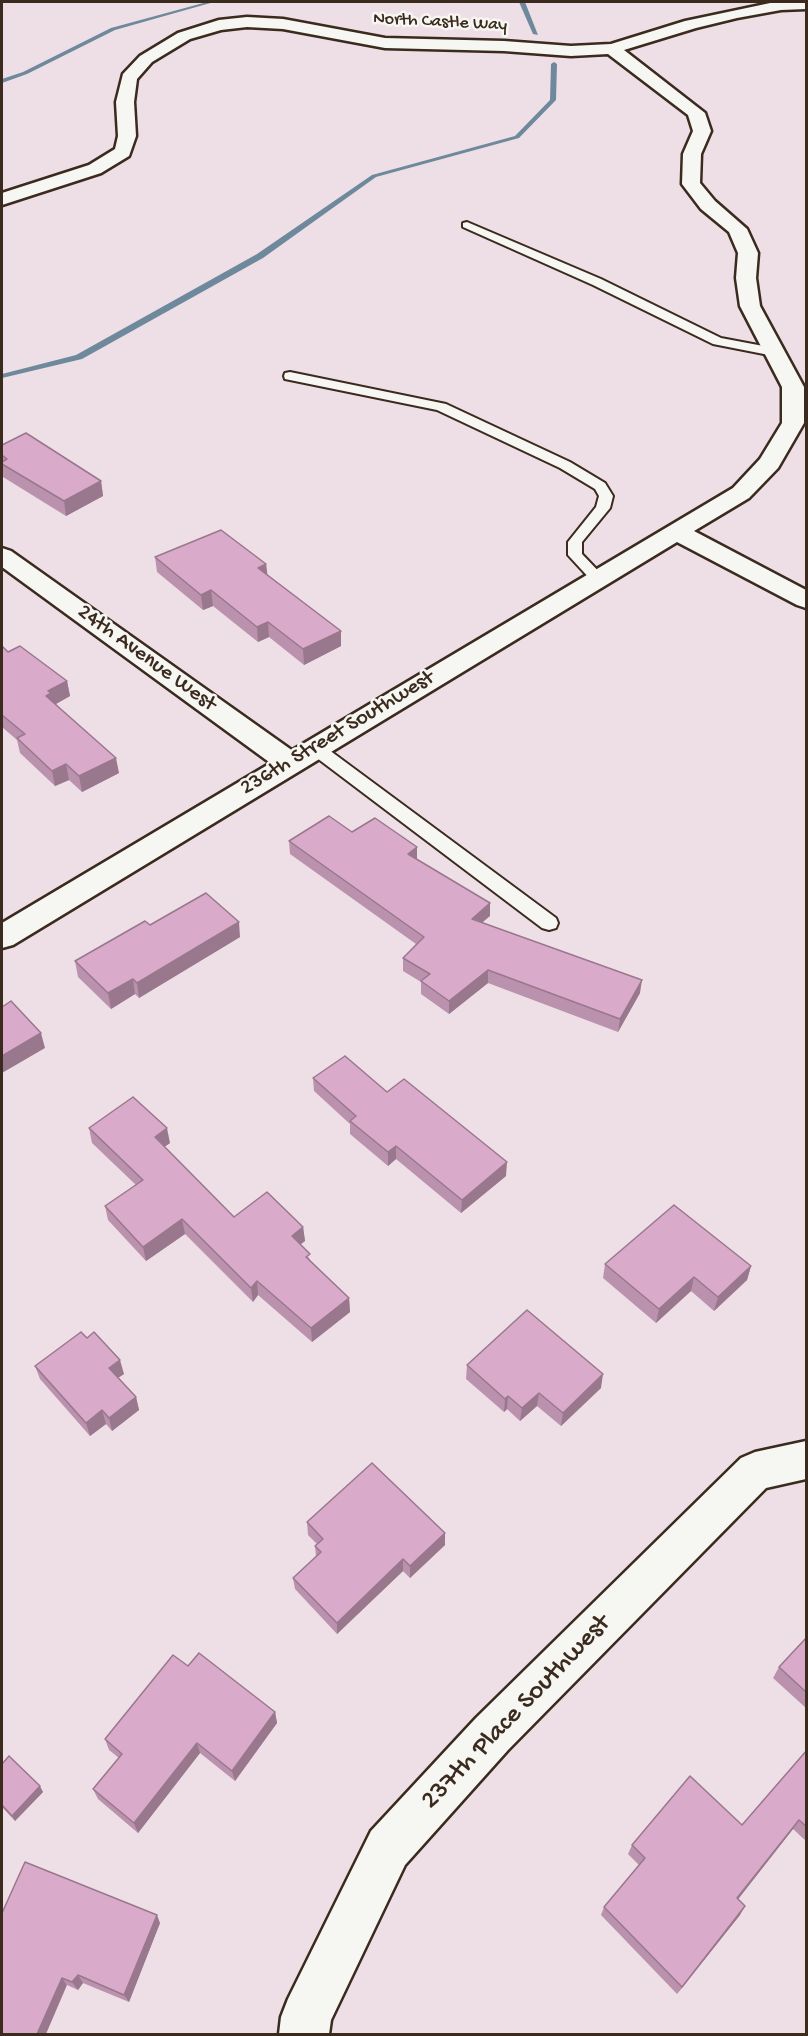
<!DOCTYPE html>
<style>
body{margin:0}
#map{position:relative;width:808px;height:2036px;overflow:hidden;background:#eedfe6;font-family:"Gochi Hand",sans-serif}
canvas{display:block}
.frame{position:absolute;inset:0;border:3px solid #3b2a1e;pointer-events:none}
</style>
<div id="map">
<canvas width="808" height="2036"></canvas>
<div class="frame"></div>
</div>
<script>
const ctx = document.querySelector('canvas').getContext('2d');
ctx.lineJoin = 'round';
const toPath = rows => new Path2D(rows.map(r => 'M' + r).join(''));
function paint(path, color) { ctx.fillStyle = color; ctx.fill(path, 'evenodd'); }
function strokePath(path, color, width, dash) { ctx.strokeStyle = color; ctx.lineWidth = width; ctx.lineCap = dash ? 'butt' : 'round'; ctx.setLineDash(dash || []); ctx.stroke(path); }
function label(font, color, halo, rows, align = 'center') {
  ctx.font = font + ' "Gochi Hand",sans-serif'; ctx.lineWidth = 5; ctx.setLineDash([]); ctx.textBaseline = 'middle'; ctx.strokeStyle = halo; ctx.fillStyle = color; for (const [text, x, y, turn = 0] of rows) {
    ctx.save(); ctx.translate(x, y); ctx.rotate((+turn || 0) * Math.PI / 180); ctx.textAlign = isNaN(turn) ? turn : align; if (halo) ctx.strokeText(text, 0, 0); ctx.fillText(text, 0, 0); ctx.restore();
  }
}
paint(toPath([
 [207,2,214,2,115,30,27,74,2,83,2,79,23,72,111,28,207,2],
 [519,2,525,2,538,35,533,34,519,2],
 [554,62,557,64,556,100,519,138,376,177,263,258,82,359,2,378,2,374,76,355,257,254,372,175,515,136,550,100,551,64,554,62]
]), '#6f899c');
const lane = toPath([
 [467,222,601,279,721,338,774,348,780,352,774,356,713,344,593,285,463,227,463,223,467,222],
 [290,372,446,404,570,462,605,483,613,496,610,508,582,542,582,554,605,578,602,581,592,581,568,555,568,542,596,507,599,496,595,489,560,468,437,410,285,379,284,376,285,373,290,372],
 [315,743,321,744,556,918,558,923,556,928,549,930,542,928,309,752,307,748,309,744,315,743]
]);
const street = toPath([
 [2,548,11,551,300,756,304,763,300,770,290,772,280,770,2,567,2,548],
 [806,1441,806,1479,766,1488,508,1750,405,1865,331,2020,329,2034,279,2034,281,2017,288,1999,371,1831,476,1718,741,1458,755,1452,806,1441]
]);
const secondary = toPath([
 [775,2,806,2,806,9,781,10,737,18,696,28,624,50,705,113,711,131,701,154,700,183,715,201,747,229,758,253,756,278,760,306,804,387,804,423,778,468,749,498,694,531,806,590,806,608,797,605,677,542,13,945,2,948,2,923,733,488,760,459,782,423,782,387,740,306,736,278,738,253,729,232,701,209,682,184,683,154,693,131,688,115,608,54,571,56,504,51,385,48,283,29,247,27,221,30,190,39,152,62,137,79,134,102,136,136,129,156,101,173,2,205,2,193,89,165,115,149,118,136,116,102,123,74,140,56,178,33,219,20,247,17,283,19,385,38,504,41,571,46,611,44,685,21,775,2]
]);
strokePath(lane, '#3b2a1e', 4);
strokePath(street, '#3b2a1e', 5);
strokePath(secondary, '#3b2a1e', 5);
paint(lane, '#f6f6f2');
paint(street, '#f6f6f2');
paint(secondary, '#f6f6f2');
paint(toPath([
 [2,445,101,481,103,496,66,516,3,477,2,470],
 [155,557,266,564,267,574,341,631,341,646,304,665,269,637,258,642,213,606,203,610,157,572],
 [2,646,8,652,67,681,70,696,56,704,119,773,82,792,69,780,55,786,20,753,17,740,2,727],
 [352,832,417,847,417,859,490,916,482,922,640,993,618,1032,488,983,449,1014,421,994,421,982,403,971,403,958,416,944,290,854,289,841],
 [150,925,240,937,139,998,135,994,111,1009,78,977,75,961],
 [313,1078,387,1092,506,1176,461,1213,396,1159,388,1166,350,1134,350,1124,314,1091],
 [89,1128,170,1143,164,1147,234,1217,303,1227,305,1241,300,1245,311,1261,349,1298,350,1312,312,1342,258,1295,253,1302,185,1234,146,1261,108,1220,105,1206,136,1185,92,1143],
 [605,1264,751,1266,747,1280,714,1311,691,1291,656,1323,603,1278],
 [467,1365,601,1388,561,1426,537,1406,520,1421,507,1409,504,1412,466,1379],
 [35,1366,124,1374,118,1378,136,1397,139,1410,112,1431,106,1424,90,1436,40,1379],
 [307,1522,445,1545,410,1578,403,1571,337,1634,295,1589,293,1578,316,1557,315,1546,317,1544,308,1535],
 [807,1637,807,1709,773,1678,779,1667],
 [188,1666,275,1712,277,1723,235,1781,200,1753,138,1833,98,1799,93,1789,119,1758,109,1750,105,1739],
 [807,1750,807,1842,793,1829,738,1899,740,1915,677,1994,601,1915,604,1907,639,1865,628,1854,632,1845,742,1825],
 [2,1764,43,1792,15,1821,2,1807],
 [2,1913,160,1923,129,2002,83,1983,78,1990,67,1985]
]), '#bb92ae');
paint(toPath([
 [101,481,103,496,66,516,64,501],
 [266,564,268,579,258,568],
 [211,590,213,606,203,610,201,595],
 [268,622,269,637,258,642,257,627],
 [341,631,341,646,304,665,303,649],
 [67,681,70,696,54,705,46,696,48,691],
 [116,758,119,773,82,792,79,776],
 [66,764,69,780,55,786,52,771],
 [417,847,417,860,408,854],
 [490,903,490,916,471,932,472,919],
 [239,922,240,937,139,998,137,983],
 [488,970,488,983,449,1014,449,1001],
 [133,979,135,994,111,1009,108,993],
 [642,980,640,993,618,1032,620,1019],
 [41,1033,45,1048,2,1073,2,1056],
 [167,1128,170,1143,157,1152,155,1137],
 [396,1146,396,1159,388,1166,388,1152],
 [507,1162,506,1176,461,1213,462,1200],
 [182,1219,185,1234,146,1261,143,1247],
 [303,1227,305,1241,293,1250,292,1236],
 [751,1266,747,1280,714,1311,718,1297],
 [694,1277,691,1291,656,1323,659,1309],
 [257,1281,258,1295,253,1302,251,1288],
 [349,1298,350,1312,312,1342,311,1328],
 [120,1360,124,1374,113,1381,109,1368],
 [603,1374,601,1388,561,1426,563,1413],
 [539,1393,537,1406,520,1421,522,1408],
 [508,1396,507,1409,504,1412,505,1399],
 [136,1397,139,1410,112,1431,109,1418],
 [102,1410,106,1424,90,1436,86,1423],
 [445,1533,445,1545,410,1578,410,1566],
 [403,1559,403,1571,337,1634,337,1623],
 [275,1712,277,1723,235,1781,232,1771],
 [197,1743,200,1753,138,1833,134,1823],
 [40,1786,43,1792,15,1821,12,1816],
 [799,1820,793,1829,732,1907,737,1898],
 [745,1906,740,1915,677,1994,682,1987],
 [157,1915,160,1923,129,2002,124,1995],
 [78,1975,83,1983,78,1990,72,1982],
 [62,1978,67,1985,46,2034,37,2034]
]), '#99778d');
const building = toPath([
 [26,433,101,481,64,501,2,464,2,462,7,459,2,455,2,445,26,433],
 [221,530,266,564,258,568,341,631,303,649,268,622,257,627,211,590,201,595,155,557,221,530],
 [2,646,8,652,20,646,67,681,48,691,51,693,46,696,116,758,79,776,66,764,52,771,17,738,25,734,2,715,2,646],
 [329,816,352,832,375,818,417,847,408,854,490,903,472,919,642,980,620,1019,488,970,449,1001,421,981,430,974,403,958,424,937,289,841,329,816],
 [206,893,239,922,137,983,133,979,108,993,75,961,145,921,150,925,206,893],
 [11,1001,41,1033,2,1056,2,1007,11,1001],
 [345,1056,387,1092,404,1079,507,1162,462,1200,396,1146,388,1152,350,1121,356,1116,313,1078,345,1056],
 [133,1097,167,1128,155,1137,234,1217,267,1192,303,1227,292,1236,310,1254,306,1257,349,1298,311,1328,257,1281,251,1288,182,1219,143,1247,105,1206,143,1180,89,1128,133,1097],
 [674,1205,751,1266,718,1297,694,1277,659,1309,605,1264,674,1205],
 [527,1310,603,1374,563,1413,539,1393,522,1408,508,1396,505,1399,467,1365,527,1310],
 [81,1332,87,1338,94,1332,120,1360,109,1368,136,1397,109,1418,102,1410,86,1423,35,1366,81,1332],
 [372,1463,445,1533,410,1566,403,1559,337,1623,293,1578,321,1552,315,1546,323,1539,307,1522,372,1463],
 [807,1637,807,1693,779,1667,807,1637],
 [199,1653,275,1712,232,1771,197,1743,134,1823,93,1789,122,1754,105,1739,173,1655,188,1666,199,1653],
 [807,1750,807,1827,799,1820,737,1898,745,1906,682,1987,604,1907,645,1858,632,1845,690,1776,742,1825,807,1750],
 [9,1756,40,1786,12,1816,2,1805,2,1764,9,1756],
 [25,1862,157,1915,124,1995,78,1975,72,1982,62,1978,37,2034,2,2034,2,1913,25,1862]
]);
paint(building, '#daaaca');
strokePath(building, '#99778d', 1.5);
label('18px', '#3b2a1e', '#f6f6f2', [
 ["North Castle Way",440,23,3]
]);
label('22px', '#3b2a1e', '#f6f6f2', [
 ["24th Avenue West",146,659,36],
 ["236th Street Southwest",338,734,-31]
]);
label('27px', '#3b2a1e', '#f6f6f2', [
 ["237th Place Southwest",517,1713,-46]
]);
</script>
